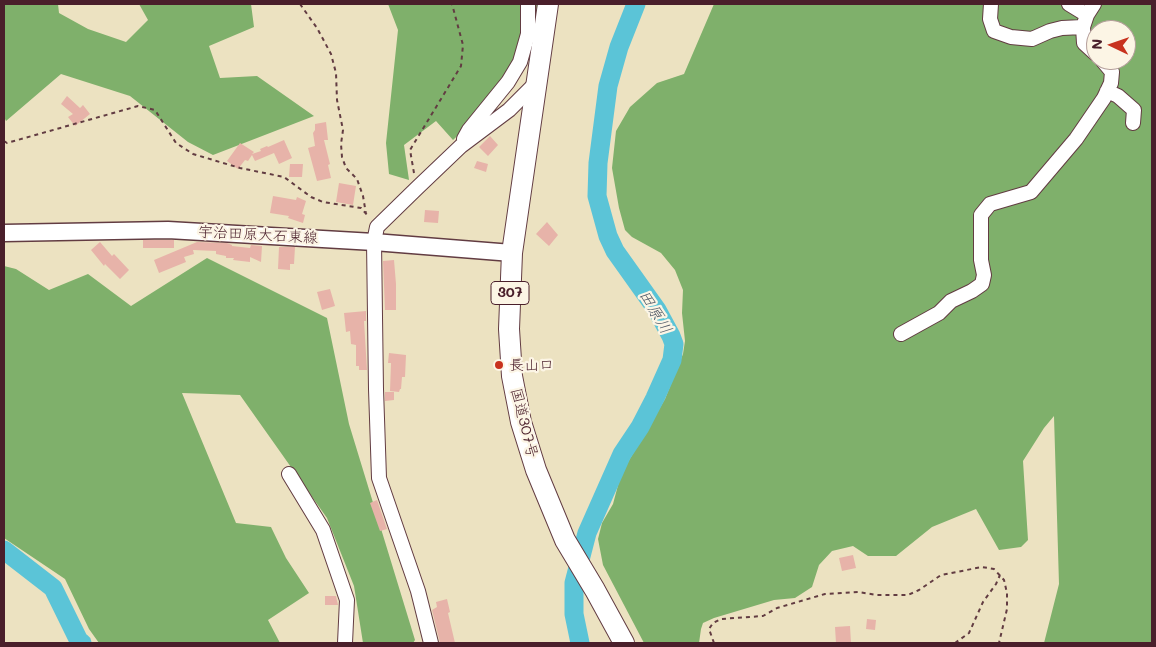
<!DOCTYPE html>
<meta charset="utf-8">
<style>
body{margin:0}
#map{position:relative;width:1156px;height:647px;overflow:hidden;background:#ece2c1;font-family:Mali,sans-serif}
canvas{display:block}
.frame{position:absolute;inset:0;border:5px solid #4a1f2b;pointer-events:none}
.north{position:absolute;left:1086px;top:20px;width:50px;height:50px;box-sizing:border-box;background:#fcf5e5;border:1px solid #b59f9b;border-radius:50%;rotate:273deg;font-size:14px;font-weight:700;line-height:20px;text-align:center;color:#4a1f2b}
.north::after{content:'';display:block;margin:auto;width:18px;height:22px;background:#c8321e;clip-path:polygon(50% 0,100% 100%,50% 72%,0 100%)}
</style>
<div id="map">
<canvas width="1156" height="647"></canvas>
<div class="frame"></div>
<div class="north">N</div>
</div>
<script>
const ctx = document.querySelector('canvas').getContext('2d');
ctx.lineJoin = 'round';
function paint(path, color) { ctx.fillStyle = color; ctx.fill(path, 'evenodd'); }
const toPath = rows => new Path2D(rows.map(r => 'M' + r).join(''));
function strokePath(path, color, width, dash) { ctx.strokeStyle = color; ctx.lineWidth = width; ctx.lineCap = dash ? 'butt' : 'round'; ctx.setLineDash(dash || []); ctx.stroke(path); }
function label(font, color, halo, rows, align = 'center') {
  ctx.font = font + ' Mali,"Klee One",sans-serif'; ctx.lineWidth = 4.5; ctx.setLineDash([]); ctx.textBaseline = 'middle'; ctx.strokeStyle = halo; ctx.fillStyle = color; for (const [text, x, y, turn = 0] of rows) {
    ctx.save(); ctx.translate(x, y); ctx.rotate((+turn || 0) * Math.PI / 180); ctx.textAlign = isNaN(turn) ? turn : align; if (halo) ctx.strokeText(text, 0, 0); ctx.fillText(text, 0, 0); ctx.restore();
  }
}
paint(toPath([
 [4,4,58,4,59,13,88,29,126,42,148,20,139,4,251,4,254,27,209,46,220,78,257,76,314,116,213,155,188,142,130,96,61,74,6,121,4,117],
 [388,4,538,4,515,81,453,140,436,121,404,145,409,180,389,174,386,143,398,30],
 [714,4,1152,4,1152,643,1044,643,1059,584,1054,416,1044,428,1023,461,1028,540,1021,547,999,550,976,509,932,527,896,556,868,556,853,546,832,551,819,565,812,587,795,598,774,600,714,618,703,623,701,629,699,643,644,643,603,565,598,539,602,523,613,504,621,474,665,399,683,354,685,341,682,313,683,290,675,270,661,253,632,237,625,230,619,208,612,168,616,131,630,107,657,83,684,74],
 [1096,30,1126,30,1126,60,1096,60],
 [207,258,327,318,349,424,415,640,413,643,363,643,354,586,327,518,240,395,182,393,236,523,271,527,286,558,309,593,268,620,280,643,99,643,89,629,65,579,4,538,4,266,16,269,49,290,88,274,131,306]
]), '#7fb06b');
strokePath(toPath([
 [4,550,53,588,79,641,82,643],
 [580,643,574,614,574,583,587,533,622,454,640,427,655,398,672,360,674,344,671,336,657,310,615,251,608,236,597,196,598,163,608,86,619,47,636,4]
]), '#5bc4d7', 19);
paint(toPath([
 [67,96,80,108,83,105,90,114,75,126,68,117,73,114,61,104],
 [326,122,328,140,324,140,330,164,328,165,331,178,317,181,308,148,315,146,313,133,315,130,315,124],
 [490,136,498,145,488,156,479,147],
 [284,140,292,158,279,164,274,153,255,161,252,155,248,161,245,160,238,169,227,161,240,143,254,152,252,154,261,151,260,149,267,146,268,147],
 [477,161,488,164,486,172,474,168],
 [290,164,303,164,302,177,289,177],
 [339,183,356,186,353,205,336,202],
 [273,196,296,200,297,197,306,201,302,214,305,215,303,223,288,218,289,216,270,213],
 [425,210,439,211,438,223,424,222],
 [547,222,558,235,549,246,536,234],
 [143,240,174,240,174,248,143,248],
 [100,242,112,256,114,254,129,270,120,279,105,264,104,266,91,250],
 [197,242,227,243,232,245,232,246,250,248,251,245,262,246,261,262,250,257,250,262,233,260,234,258,226,258,226,256,216,254,216,251,193,250,194,254,184,257,186,262,159,273,154,260],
 [279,247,295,247,294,264,290,264,290,270,278,269],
 [394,260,396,284,396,310,385,310,383,261],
 [330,289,335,306,322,310,317,292],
 [366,311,366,321,364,321,367,370,359,370,359,366,356,366,356,345,351,344,350,331,346,332,344,313],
 [389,353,406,355,405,377,402,377,401,389,400,389,399,392,390,391,391,363,388,363],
 [385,392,394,392,394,400,385,401],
 [377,500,387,529,380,531,370,503],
 [853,555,856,568,842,571,839,558],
 [325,596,336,596,338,605,325,605],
 [447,599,450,612,448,613,455,643,440,643,432,610,437,607,436,602],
 [867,619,876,620,875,630,866,629],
 [850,626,851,643,836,643,835,627]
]), '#e7b3a9');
const minor = toPath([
 [991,4,990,19,994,31,1011,37,1032,39,1050,31,1062,28,1083,27],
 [1069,4,1087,15],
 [1094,4,1087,15,1083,27,1084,43,1096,54],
 [1107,91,1118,96,1134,110,1133,123],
 [464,139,469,130,508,82,520,62,528,34,528,4],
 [901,334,939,313,951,301,972,291,982,284,984,275,981,260,981,215,990,204,1031,192,1076,139,1104,98,1111,83,1112,72,1102,60],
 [289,474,323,530,347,600,345,643],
 [431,643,418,591,379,478,376,389,374,242,377,227,417,188,461,146,509,110,536,83]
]);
const major = toPath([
 [4,233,168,230,374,242,512,253]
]);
const highway = toPath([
 [548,4,512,253,509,329,512,376,521,422,536,470,565,540,595,590,624,643]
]);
strokePath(minor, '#623c42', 16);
strokePath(major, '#623c42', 19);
strokePath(highway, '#623c42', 22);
strokePath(toPath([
 [300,4,317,28,331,54,336,73,337,100,343,130,341,144,342,157,346,168,357,179,363,196,366,214],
 [4,141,7,143,138,106,155,110,176,143,193,154,240,168,284,177,311,197,323,202,361,208,369,217],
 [414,173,410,150,461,66,463,45,452,4],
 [714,643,709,629,713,623,721,619,763,616,777,608,825,594,858,592,877,595,908,595,919,590,941,575,982,567,994,569,1004,580,1007,593,1007,609,999,643],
 [955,643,969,633,983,602,996,584,1000,575]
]), '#623c42', 2, [4, 4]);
strokePath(minor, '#fff', 14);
strokePath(major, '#fff', 16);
strokePath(highway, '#fff', 20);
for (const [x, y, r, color] of [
 [499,365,5,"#c8321e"]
]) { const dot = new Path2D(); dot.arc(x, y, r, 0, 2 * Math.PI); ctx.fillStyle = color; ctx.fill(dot); strokePath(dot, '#fcf5e5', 2); }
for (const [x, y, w] of [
 [510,293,38]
]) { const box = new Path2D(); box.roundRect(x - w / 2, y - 11.5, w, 23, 4); ctx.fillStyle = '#fcf5e5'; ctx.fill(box); strokePath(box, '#4a1f2b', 1); }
label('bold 14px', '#4a1f2b', null, [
 ["307",510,293]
]);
label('15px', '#4a1f2b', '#fcf5e5', [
 ["宇治田原大石東線",258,235,3],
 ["国道307号",524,423,76]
]);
label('15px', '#4a1f2b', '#fcf5e5', [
 ["長山口",509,365]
], 'left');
label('italic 16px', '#505967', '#fcf5e5', [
 ["田原川",655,312,59]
]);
</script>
